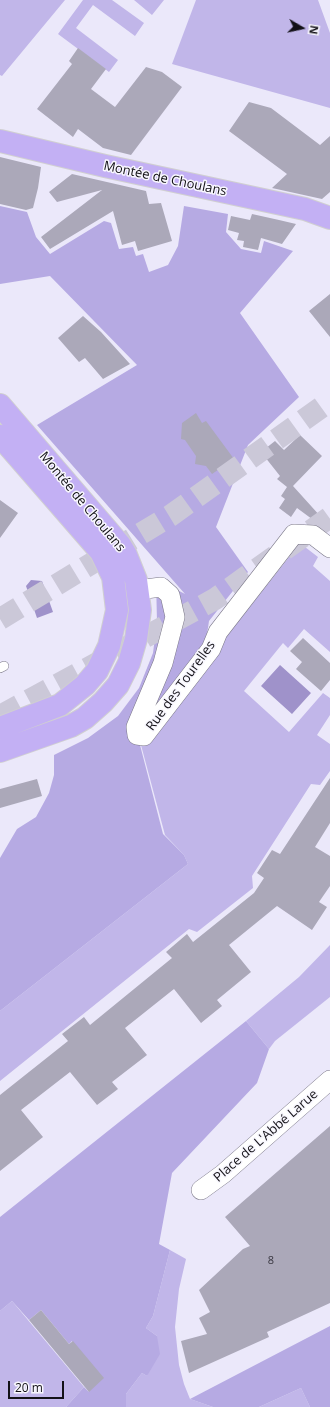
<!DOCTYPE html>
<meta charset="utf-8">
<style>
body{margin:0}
#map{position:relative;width:330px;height:1407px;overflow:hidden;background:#ebe8fa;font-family:"Open Sans",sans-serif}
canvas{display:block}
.north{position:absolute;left:282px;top:8px;width:40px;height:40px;-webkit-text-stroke:3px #f8f7fe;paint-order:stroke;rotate:99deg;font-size:11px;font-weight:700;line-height:16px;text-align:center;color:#131117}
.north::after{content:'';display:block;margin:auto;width:14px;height:18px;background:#131117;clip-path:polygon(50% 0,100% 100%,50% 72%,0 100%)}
.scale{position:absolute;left:8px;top:1381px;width:56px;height:18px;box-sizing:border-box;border:2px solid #131117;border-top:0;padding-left:5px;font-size:12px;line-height:14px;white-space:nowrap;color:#131117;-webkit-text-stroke:3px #f8f7fe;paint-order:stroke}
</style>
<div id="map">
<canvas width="330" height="1407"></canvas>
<div class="north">N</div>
<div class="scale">20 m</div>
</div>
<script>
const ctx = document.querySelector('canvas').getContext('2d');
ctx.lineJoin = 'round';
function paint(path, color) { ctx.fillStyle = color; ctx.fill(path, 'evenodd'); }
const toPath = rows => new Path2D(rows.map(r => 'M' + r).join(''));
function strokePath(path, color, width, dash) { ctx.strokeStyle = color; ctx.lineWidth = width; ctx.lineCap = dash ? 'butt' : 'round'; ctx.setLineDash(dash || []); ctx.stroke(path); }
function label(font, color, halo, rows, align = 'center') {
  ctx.font = font + ' "Open Sans",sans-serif'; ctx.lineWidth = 3; ctx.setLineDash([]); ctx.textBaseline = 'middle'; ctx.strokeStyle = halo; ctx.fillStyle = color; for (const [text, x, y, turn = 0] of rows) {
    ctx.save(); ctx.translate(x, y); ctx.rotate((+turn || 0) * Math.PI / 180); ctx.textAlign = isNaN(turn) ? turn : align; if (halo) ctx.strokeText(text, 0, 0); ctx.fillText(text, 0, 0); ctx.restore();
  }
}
paint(toPath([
 [0,0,65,0,2,76,0,75],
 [83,0,112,0,144,23,135,36,93,5,76,28,118,60,109,72,58,34],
 [134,0,164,0,152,15],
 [196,0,318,0,330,33,330,108,172,64],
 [297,547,305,547,318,557,313,566,330,581,330,652,304,629,288,648,283,643,244,691,289,732,323,693,330,698,330,715,317,735,330,744,330,771,320,785,311,784,252,876,253,888,197,932,189,929,0,1081,0,1011,188,864,184,855,165,835,141,745],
 [330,945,330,997,275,1041,269,1049,246,1021,299,977],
 [170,1250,186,1259,179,1289,175,1327,179,1365,184,1384,190,1399,213,1407,126,1407,126,1394,142,1373,147,1376,157,1336,146,1328,153,1316],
 [12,1301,84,1387,66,1407,0,1407,0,1311],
 [301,1388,310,1407,259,1407]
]), '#c1b6e9');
paint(toPath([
 [0,206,27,212,36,237,50,254,104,221,111,223,119,249,133,247,136,256,143,254,149,272,168,265,178,246,184,206,228,214,226,232,241,249,261,253,264,241,293,251,240,313,299,397,248,445,216,527,248,572,209,621,206,641,140,745,163,834,184,855,188,864,0,1011,0,858,17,829,36,817,49,793,54,775,54,755,88,738,118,716,139,688,153,653,157,622,156,579,185,594,37,425,137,365,50,276,0,284],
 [246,1021,269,1049,257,1083,172,1173,159,1244,170,1250,153,1316,146,1328,157,1336,160,1354,147,1376,142,1373,126,1394,126,1407,66,1407,84,1387,89,1392,72,1341,69,1344,41,1310,29,1320,12,1301,0,1311,0,1217],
 [330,1326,330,1407,310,1407,301,1388,259,1407,213,1407,190,1399]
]), '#b6aae3');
paint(toPath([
 [31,580,42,581,53,612,37,618,26,586],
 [280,665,311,693,292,714,261,686]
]), '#9f92ca');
paint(toPath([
 [78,48,106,69,91,89,115,107,146,67,162,72,182,87,131,155,103,148,78,129,73,137,37,109,72,64,69,61],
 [249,102,271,108,320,145,330,136,330,192,322,199,272,188,287,174,229,131],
 [0,157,41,167,38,188,33,208,26,210,0,204],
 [72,174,146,191,149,204,161,203,172,241,138,251,135,241,122,245,113,211,50,249,41,237,102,190,57,202,49,192],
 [252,214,279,220,296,224,282,244,261,238,258,250,243,247,244,241,237,240,239,233,228,230,231,216,250,220],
 [330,294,330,337,309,311],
 [83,316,101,332,130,364,103,379,85,358,79,362,58,338],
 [196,413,202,423,206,421,234,459,212,474,206,466,195,464,196,456,185,440,181,439,182,423],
 [300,435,322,456,293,486,321,517,316,522,297,508,291,517,279,508,285,499,281,496,287,487,277,479,280,476,261,452,275,441,284,450],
 [0,500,18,513,0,538],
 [303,638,330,663,330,680,321,691,296,669,302,662,290,651],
 [330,778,330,823,315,847,330,856,330,886,319,902,327,907,312,930,277,906,229,945,251,972,217,1000,222,1006,201,1023,174,989,125,1028,147,1055,112,1082,118,1089,97,1105,70,1072,21,1110,43,1137,0,1171,0,1095,68,1041,62,1034,84,1017,90,1025,172,958,166,952,187,934,193,942,254,893,264,878,257,873,272,850,280,854],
 [37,779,42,796,0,808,0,789],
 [330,1126,330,1303,267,1332,269,1337,189,1373,181,1341,207,1334,199,1318,210,1312,199,1290,243,1249,250,1246,225,1217],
 [41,1310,69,1344,73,1341,104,1378,89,1392,29,1320]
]), '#aba8b9');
strokePath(toPath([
 [0,619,170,516,330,401],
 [0,716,215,599,330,517]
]), '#cbc8d8', 22, [22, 11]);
const lane = toPath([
 [0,668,4,666]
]);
const street = toPath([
 [138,590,161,587,170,595,175,617,163,663,136,727,137,735,144,736,211,649,218,632,294,534,313,535,330,548],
 [201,1190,223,1174,330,1080]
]);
const primary = toPath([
 [0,141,105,166,305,209,330,218],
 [0,405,120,545,126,555,136,580,140,610,136,639,129,663,118,685,103,702,85,718,71,726,0,751],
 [0,436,101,552,113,577,117,610,109,646,97,671,85,685,60,705,0,728]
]);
strokePath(lane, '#7a7787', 10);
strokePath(street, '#7a7787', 20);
strokePath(primary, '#d0cfd1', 24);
strokePath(lane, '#fff', 9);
strokePath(street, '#fff', 19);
strokePath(primary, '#c3b0f4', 22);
label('11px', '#393740', null, [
 ["8",271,1261]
]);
label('13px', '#131117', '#f8f7fe', [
 ["Montée de Choulans",165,179,12],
 ["Montée de Choulans",82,502,50],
 ["Rue des Tourelles",181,686,-54],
 ["Place de L'Abbé Larue",266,1136,-41]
]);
</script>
